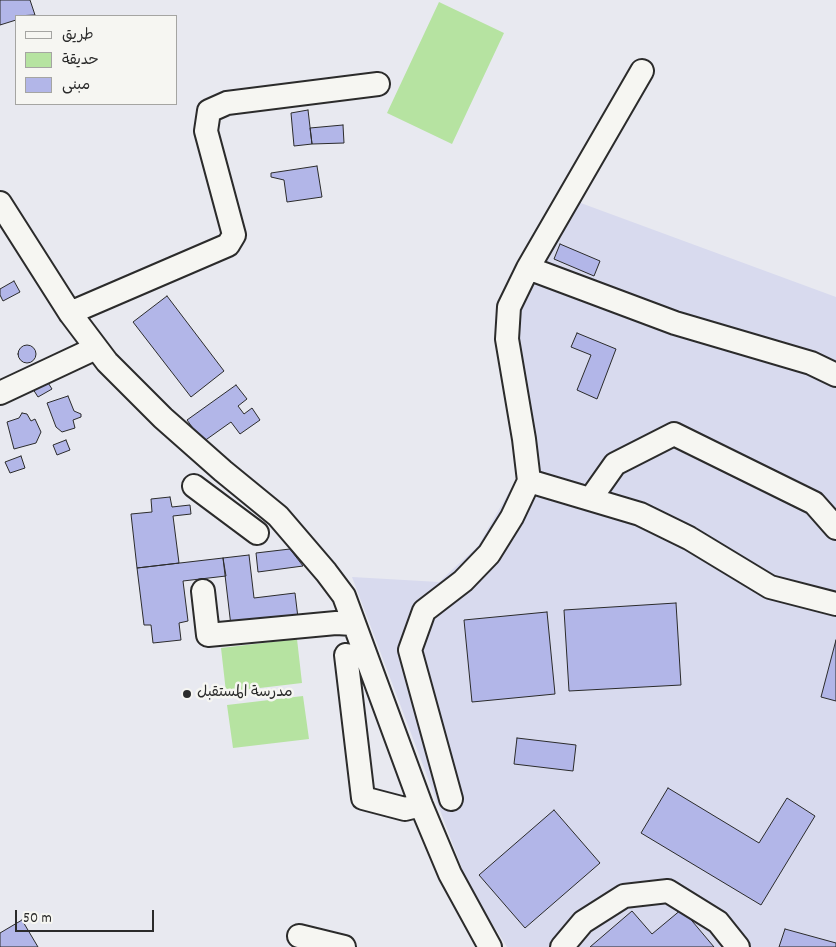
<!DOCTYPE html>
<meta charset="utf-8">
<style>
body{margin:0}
#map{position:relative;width:836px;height:947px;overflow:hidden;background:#e8e9f0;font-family:Dekko,"Playpen Sans Arabic",sans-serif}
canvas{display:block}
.legend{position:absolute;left:15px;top:15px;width:162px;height:90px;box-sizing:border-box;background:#f6f6f2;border:1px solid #a5a5a2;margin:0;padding:6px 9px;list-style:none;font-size:15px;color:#2b2b2b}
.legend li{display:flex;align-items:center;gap:10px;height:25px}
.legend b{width:25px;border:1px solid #a5a5a2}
.scale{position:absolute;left:15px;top:910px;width:139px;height:22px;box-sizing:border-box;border:2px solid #2b2b2b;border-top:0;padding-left:6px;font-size:15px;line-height:18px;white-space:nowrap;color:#2b2b2b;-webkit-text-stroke:4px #f6f6f2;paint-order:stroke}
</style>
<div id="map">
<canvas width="836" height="947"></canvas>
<ul class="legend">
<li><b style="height:6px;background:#f6f6f2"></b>طريق</li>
<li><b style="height:14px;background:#b6e3a1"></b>حديقة</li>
<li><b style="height:14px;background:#b2b6e8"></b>مبنى</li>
</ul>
<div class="scale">50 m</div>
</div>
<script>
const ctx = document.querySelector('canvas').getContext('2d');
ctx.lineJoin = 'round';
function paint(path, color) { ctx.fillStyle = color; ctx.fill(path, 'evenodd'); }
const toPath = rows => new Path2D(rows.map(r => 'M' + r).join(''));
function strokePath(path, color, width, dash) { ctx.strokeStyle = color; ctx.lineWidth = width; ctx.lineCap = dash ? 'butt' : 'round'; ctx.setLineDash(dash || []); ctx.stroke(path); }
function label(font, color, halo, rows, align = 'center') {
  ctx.font = font + ' Dekko,"Playpen Sans Arabic",sans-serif'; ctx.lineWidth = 5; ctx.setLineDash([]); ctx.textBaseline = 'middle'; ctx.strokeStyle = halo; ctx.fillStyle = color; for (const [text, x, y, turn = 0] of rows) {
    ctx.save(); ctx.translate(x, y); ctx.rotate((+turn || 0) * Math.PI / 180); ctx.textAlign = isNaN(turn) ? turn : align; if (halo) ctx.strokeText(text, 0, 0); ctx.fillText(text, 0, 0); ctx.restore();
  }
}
paint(toPath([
 [578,202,836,297,836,947,507,947,469,887,352,577,439,582,478,546,516,480,519,307]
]), '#d8daee');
paint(toPath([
 [439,2,504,33,452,144,387,113],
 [297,639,302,683,226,692,221,648],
 [303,696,309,739,233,748,227,705]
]), '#b6e3a1');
const building = toPath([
 [0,0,30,0,35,15,16,16,16,20,0,25,0,0],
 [308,110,312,144,294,146,291,113,308,110],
 [343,125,344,143,312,144,310,128,343,125],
 [317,166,322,197,287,202,284,180,271,177,271,173,317,166],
 [560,244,600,261,594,276,554,259,560,244],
 [14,281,20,292,3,301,0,295,0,289,14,281],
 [167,296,224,371,191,397,133,322,167,296],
 [577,333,616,349,597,399,577,390,591,355,571,347,577,333],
 '18 354a9 9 0 1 1 18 0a9 9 0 1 1-18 0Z',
 [45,378,52,389,38,397,31,386,45,378],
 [236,385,247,399,238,406,244,414,252,408,260,420,240,434,231,422,200,444,195,431,187,420,236,385],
 [68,396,74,411,81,414,81,417,73,420,75,428,62,432,56,427,47,403,68,396],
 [22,413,27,414,31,421,35,419,41,432,36,443,14,449,7,422,19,418,22,413],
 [66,440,70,450,57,455,53,445,66,440],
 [21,456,25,468,10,473,5,462,21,456],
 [170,497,172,507,190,505,191,514,173,516,179,563,137,568,131,514,152,512,151,499,170,497],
 [290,549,303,566,258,572,256,553,290,549],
 [249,555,254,598,295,593,298,618,231,626,223,558,249,555],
 [223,558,226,576,183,581,188,621,179,623,181,640,153,643,151,625,144,625,137,568,223,558],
 [676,603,681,685,569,691,564,610,676,603],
 [547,612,555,694,472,702,464,620,547,612],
 [836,640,836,701,821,697,836,640],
 [517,738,576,745,573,771,514,764,517,738],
 [668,788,759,843,787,798,815,816,761,905,641,833,668,788],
 [554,810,600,863,525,928,479,875,554,810],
 [682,909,714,947,590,947,632,911,652,934,682,909],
 [22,920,38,947,0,947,0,933,22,920],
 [785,929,836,943,836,947,779,947,785,929]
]);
paint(building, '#b2b6e8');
strokePath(building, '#2b2b2b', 1);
const minor = toPath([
 [0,203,70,313,107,362,163,418,223,471,278,516,326,572,344,596,421,805,450,874,490,947],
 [528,268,675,323,811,363,836,375],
 [70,313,228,245,234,235,206,131,209,111,227,103,378,84],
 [0,393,96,348],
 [529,481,640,514,689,538,770,587,836,604],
 [194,486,257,533],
 [591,498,615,464,674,434,814,503,836,528],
 [203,591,208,635,336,623,353,624],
 [346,655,363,798,405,809,421,805],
 [451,799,410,650,424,611,463,581,489,554,512,517,529,481,524,439,507,339,509,307,528,268,642,71],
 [299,936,344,947],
 [562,947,583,922,624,896,668,891,718,922,738,947]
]);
strokePath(minor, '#2b2b2b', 26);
strokePath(minor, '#f6f6f2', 22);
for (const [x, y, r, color] of [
 [187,694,5,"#2b2b2b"]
]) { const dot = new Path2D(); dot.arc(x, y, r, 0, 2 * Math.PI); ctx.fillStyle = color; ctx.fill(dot); strokePath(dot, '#f6f6f2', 2); }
label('15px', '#2b2b2b', '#f6f6f2', [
 ["مدرسة المستقبل",197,694]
], 'left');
</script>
